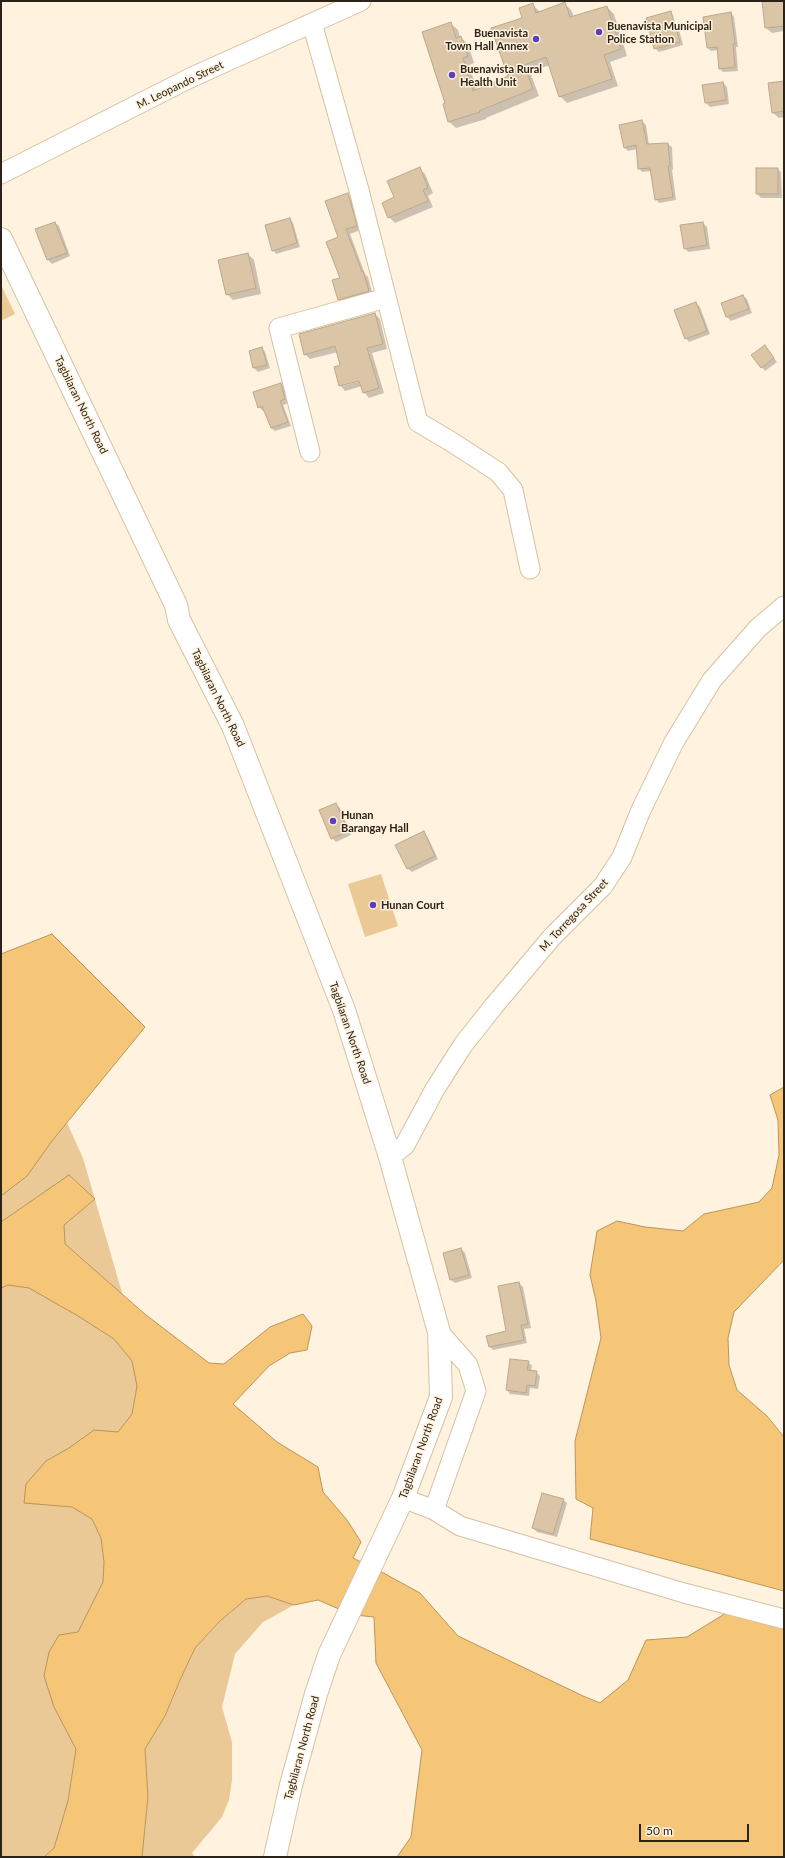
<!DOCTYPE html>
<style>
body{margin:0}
#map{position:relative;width:785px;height:1858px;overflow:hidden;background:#fff2de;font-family:Lato,sans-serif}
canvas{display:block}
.frame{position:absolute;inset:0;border:2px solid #2b2317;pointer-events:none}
.scale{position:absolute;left:639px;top:1824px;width:110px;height:18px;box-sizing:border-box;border:2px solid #2b2317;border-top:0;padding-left:5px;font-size:12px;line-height:14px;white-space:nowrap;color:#2b2317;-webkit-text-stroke:3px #fff2de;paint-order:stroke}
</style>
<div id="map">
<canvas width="785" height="1858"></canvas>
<div class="frame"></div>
<div class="scale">50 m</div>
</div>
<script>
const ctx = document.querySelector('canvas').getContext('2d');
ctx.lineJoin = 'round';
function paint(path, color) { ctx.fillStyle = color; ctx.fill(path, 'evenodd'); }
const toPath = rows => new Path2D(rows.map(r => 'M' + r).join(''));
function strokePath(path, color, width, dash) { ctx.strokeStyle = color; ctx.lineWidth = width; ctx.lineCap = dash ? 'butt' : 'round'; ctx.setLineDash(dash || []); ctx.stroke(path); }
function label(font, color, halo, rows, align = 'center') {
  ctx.font = font + ' Lato,sans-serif'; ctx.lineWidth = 3; ctx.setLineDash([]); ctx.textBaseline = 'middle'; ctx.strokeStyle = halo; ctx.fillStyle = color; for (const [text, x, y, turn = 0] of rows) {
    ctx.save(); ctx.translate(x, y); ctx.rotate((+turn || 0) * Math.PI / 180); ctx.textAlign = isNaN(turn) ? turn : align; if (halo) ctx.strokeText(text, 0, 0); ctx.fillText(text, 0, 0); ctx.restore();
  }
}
paint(toPath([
 [1,285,15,314,1,321],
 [381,874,398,926,365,937,348,884],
 [1,1003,41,1066,83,1158,127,1310,166,1392,131,1548,83,1704,64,1827,50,1857,1,1857],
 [267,1596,294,1605,263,1622,235,1654,222,1707,232,1742,232,1780,229,1800,222,1817,192,1853,195,1857,142,1857,148,1797,145,1749,165,1716,180,1680,195,1648,220,1621,246,1599]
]), '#eac996');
const water = toPath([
 [52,934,145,1027,52,1141,27,1176,1,1196,1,954,52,934],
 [784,1087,784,1260,734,1312,728,1338,729,1365,737,1390,767,1416,784,1437,784,1591,590,1539,593,1508,576,1499,575,1441,601,1338,596,1301,590,1275,597,1231,617,1221,645,1227,683,1231,704,1214,759,1202,772,1188,779,1155,778,1120,770,1095,784,1087],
 [69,1175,95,1199,64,1225,65,1244,146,1315,209,1363,224,1364,270,1327,303,1314,312,1326,307,1350,290,1353,269,1366,233,1404,277,1442,318,1467,323,1492,347,1520,361,1542,353,1558,377,1570,353,1615,318,1600,294,1605,267,1596,246,1599,220,1621,195,1648,180,1680,165,1716,145,1749,148,1797,142,1857,44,1857,54,1848,68,1801,76,1749,54,1707,44,1676,49,1652,59,1635,78,1632,103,1582,104,1562,101,1538,92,1519,72,1507,24,1503,26,1484,46,1461,69,1448,94,1430,118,1432,132,1414,137,1386,132,1361,114,1339,78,1316,29,1288,8,1285,1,1288,1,1222,69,1175],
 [378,1570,420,1593,458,1636,583,1696,600,1703,628,1680,646,1640,687,1637,726,1613,784,1625,784,1857,397,1857,411,1837,422,1750,376,1663,374,1617,355,1615,378,1570]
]);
paint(water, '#f6c678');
strokePath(water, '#b9955b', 1);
paint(toPath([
 [763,1,784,1,784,31,772,33,766,28],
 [532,4,540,12,565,4,571,10,574,17,607,7,614,14,627,56,610,62,618,86,567,103,560,96,550,65,530,72,539,96,486,118,486,119,456,128,449,122,447,104,451,24,458,30,460,37,468,44,474,63,469,65,477,90,509,77,523,18],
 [731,13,734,17,738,47,736,47,738,71,723,72,720,69,718,50,711,51,708,48],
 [674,22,678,26,683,45,659,52,655,48],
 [784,82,784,117,779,118,773,113],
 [723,83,727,87,729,104,710,107,706,103,703,86],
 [642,121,646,125,649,145,668,144,672,147,673,170,672,170,676,200,659,203,656,199,651,171,642,172,639,168,637,149,628,151,624,147],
 [419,168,425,174,433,193,428,196,433,207,395,223,389,217,395,198],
 [757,169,778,169,781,172,782,198,761,198,757,194],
 [347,194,352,199,361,230,350,234,365,274,368,277,373,296,343,304,339,300,341,278,339,238],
 [290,219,293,223,300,247,276,254,273,250],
 [55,223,59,226,70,256,52,264,48,260,36,230],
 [703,223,707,227,710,249,688,252,685,248],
 [248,254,254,260,261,294,233,300,227,294],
 [743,296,747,299,752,313,731,321,727,317,722,304],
 [696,303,700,307,710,334,689,342,686,338],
 [375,314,380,319,387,349,372,353,384,393,369,398,364,392,362,386,345,391,340,385,342,365,338,352,310,359,305,354],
 [364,378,365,380,342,386,342,384],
 [262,348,265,352,270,368,258,372,254,368,250,351],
 [768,350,777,362,765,371,762,367],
 [281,384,285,388,289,403,283,405,291,426,275,431,271,428,265,410,263,411,259,407],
 [336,804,340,808,351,835,336,842,332,838],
 [424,832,427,836,438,859,412,872,408,869,397,845],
 [461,1249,465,1253,472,1278,455,1283,451,1280],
 [519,1283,523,1287,531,1328,524,1329,527,1343,493,1350,489,1346,507,1332],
 [528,1362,532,1366,531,1372,536,1372,540,1376,538,1389,530,1388,529,1396,510,1394,507,1390],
 [563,1500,567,1503,557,1537,537,1532,533,1528]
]), '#0003');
const building = toPath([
 [762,1,784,1,784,26,765,28,762,1],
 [565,2,570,17,607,6,621,49,604,55,612,79,559,97,546,57,524,65,533,89,479,111,480,112,448,122,443,104,445,103,422,32,451,22,456,38,461,36,468,56,463,58,473,91,508,76,491,28,522,18,519,8,533,3,536,13,565,2],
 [671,11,680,42,654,49,646,18,671,11],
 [731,12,735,44,733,44,735,67,719,69,717,47,707,48,703,17,731,12],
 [784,81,784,111,772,113,768,83,784,81],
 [723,82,726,100,705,103,702,85,723,82],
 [642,120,647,144,668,143,670,166,668,166,673,197,655,200,650,168,638,169,636,145,624,148,619,125,642,120],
 [420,167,428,188,423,190,428,201,388,218,382,203,394,197,387,181,420,167],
 [756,168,778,168,778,194,756,194,756,168],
 [348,193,357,226,346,229,362,272,363,271,369,291,338,300,332,280,340,278,326,242,338,237,325,201,348,193],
 [290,218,297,243,272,251,265,225,290,218],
 [55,222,67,253,47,260,35,229,55,222],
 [703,222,707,245,684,249,680,225,703,222],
 [248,253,256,288,226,295,218,260,248,253],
 [743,295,749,309,726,317,721,303,743,295],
 [696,302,707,331,685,339,674,310,696,302],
 [375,313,383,344,367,348,379,388,363,393,359,381,339,386,334,367,340,365,335,346,304,355,299,334,375,313],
 [765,345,774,358,761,368,751,355,765,345],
 [262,347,267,365,253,368,249,351,262,347],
 [281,383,285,399,280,401,288,422,271,428,262,406,258,408,253,392,281,383],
 [336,803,348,831,331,839,319,810,336,803],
 [424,831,435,856,407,869,395,845,424,831],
 [461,1248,469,1275,450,1280,443,1253,461,1248],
 [519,1282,528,1324,521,1325,524,1340,489,1347,486,1336,506,1331,498,1286,519,1282],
 [510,1359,529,1361,527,1370,537,1371,535,1386,527,1385,526,1393,506,1390,510,1359],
 [542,1493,564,1499,553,1534,532,1528,542,1493]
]);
paint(building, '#dac5a6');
strokePath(building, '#bda889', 1);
const minor = toPath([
 [312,23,359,190,418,422,450,441,498,472,513,490,530,569],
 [1,174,190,78,361,1],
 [310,452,279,328,386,298],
 [390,1157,405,1145,435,1089,463,1045,493,1007,552,937,603,886,622,857,641,810,674,742,712,680,758,628,784,606],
 [403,1498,434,1510,460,1526,684,1593,784,1619],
 [434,1510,476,1391,468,1365,439,1332]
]);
const major = toPath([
 [1,239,176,605,179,620,233,726,344,1010,390,1157,439,1332,441,1397,403,1498,329,1655,316,1694,291,1785,275,1857]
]);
strokePath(minor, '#d6c1a1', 21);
strokePath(major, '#d6c1a1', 24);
strokePath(minor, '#fff', 19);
strokePath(major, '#fff', 22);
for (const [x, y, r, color] of [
 [599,32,4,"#5c40b9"],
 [536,39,4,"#5c40b9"],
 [452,75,4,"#5c40b9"],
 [333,821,4,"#5c40b9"],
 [373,905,4,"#5c40b9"]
]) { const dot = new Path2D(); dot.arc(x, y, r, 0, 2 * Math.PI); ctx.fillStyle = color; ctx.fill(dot); strokePath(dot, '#fff2de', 1.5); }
label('bold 11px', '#2b2317', '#fff2de', [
 ["Buenavista Municipal",607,26],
 ["Police Station",607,39],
 ["Buenavista",528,33,"right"],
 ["Town Hall Annex",528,46,"right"],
 ["Buenavista Rural",460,69],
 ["Health Unit",460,82],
 ["Hunan",341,815],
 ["Barangay Hall",341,828],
 ["Hunan Court",381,905]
], 'left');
label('11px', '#2b2317', '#fff2de', [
 ["M. Leopando Street",180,85,-26],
 ["Tagbilaran North Road",81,405,64],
 ["Tagbilaran North Road",218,698,64],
 ["M. Torregosa Street",574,915,-47],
 ["Tagbilaran North Road",350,1033,71],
 ["Tagbilaran North Road",421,1448,-70],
 ["Tagbilaran North Road",302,1748,-75]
]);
</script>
